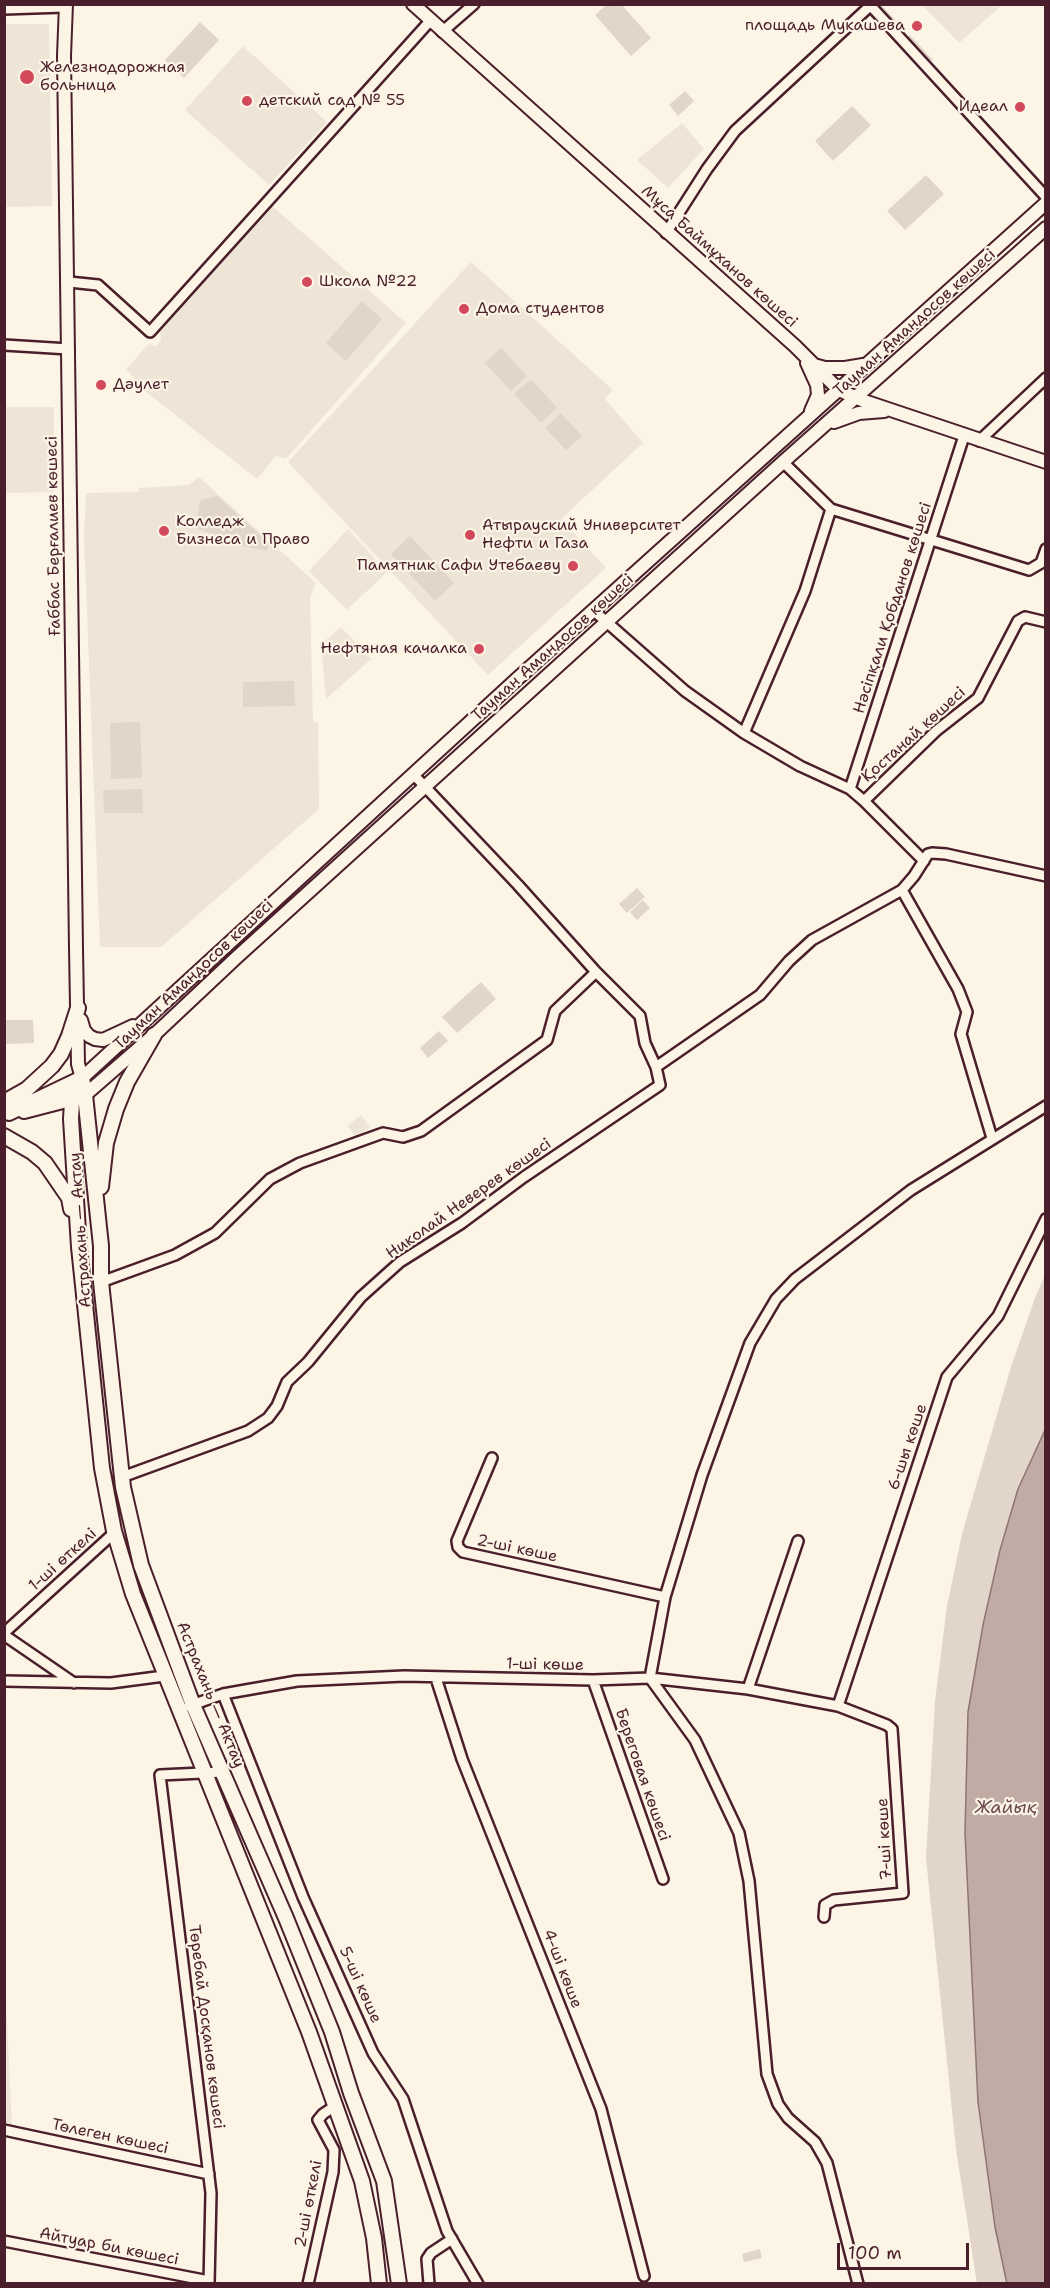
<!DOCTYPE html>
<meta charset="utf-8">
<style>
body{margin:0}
#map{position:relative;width:1050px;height:2288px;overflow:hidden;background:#fcf5e5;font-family:"Shantell Sans",sans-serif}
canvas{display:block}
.frame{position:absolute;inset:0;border:6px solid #4a1f2b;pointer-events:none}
.scale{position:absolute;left:837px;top:2243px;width:132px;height:27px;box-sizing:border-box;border:3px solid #4a1f2b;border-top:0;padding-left:8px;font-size:18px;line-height:21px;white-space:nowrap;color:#4a1f2b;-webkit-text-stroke:4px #fcf5e5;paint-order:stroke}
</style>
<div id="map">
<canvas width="1050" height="2288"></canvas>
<div class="frame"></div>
<div class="scale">100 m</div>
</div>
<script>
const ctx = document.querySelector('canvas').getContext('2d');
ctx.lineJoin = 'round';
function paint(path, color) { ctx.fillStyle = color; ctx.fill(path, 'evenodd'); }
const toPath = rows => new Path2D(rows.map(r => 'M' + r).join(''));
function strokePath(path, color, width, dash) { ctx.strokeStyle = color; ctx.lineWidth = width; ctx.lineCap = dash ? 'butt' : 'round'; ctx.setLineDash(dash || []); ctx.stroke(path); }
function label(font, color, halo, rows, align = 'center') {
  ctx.font = font + ' "Shantell Sans",sans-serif'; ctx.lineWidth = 4.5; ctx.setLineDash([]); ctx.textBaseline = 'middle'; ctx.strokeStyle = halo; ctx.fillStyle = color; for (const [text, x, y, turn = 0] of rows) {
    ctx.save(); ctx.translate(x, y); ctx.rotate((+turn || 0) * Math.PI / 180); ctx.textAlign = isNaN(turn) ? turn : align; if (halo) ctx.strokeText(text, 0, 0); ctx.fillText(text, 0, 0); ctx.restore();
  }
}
paint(toPath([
 [922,5,1002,5,959,43],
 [5,24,49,24,52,206,5,207],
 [243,46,327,122,269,185,185,110],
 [682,123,704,149,668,188,637,160],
 [270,204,406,323,286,459,276,456,257,479,145,391,126,369,149,344,156,346,161,340,160,332],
 [471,262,613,390,605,399,643,443,561,519,606,568,488,675,288,462],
 [5,407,54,407,54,492,5,493],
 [199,477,316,583,310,598,313,722,318,723,319,809,161,947,100,947,84,537,86,493,139,492,139,488,189,485],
 [348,529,387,572,347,610,309,571],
 [341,627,371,659,326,699,321,644],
 [361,1115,370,1127,357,1138,347,1126],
 [4,1981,5,1981,12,2125,5,2123]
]), '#eee5d7');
paint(toPath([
 [606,5,622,5,651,38,631,56,595,15],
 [882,6,906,31,902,36,883,13],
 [200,22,219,40,184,78,165,60],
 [910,35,934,61,923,58,906,40],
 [685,91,694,101,678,116,669,105],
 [852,106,871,125,833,161,815,141],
 [926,175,944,194,905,230,887,211],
 [362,301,382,319,346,361,326,343],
 [501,348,527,376,511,391,485,363],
 [531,379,557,408,541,423,514,394],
 [561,413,582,436,566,450,545,428],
 [217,496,269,543,267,551,215,540,215,535,196,528,200,500],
 [410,536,454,583,435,601,391,554],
 [294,681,295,706,243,707,243,682],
 [140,722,142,778,111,779,110,723],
 [142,789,143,813,104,813,103,790],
 [637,888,645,897,627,913,619,904],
 [643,900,650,908,637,920,630,912],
 [481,982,496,999,457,1033,442,1017],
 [5,1020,33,1020,34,1043,5,1044],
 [439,1031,448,1041,428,1058,420,1048],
 [1045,1275,1045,1430,1018,1489,1000,1550,983,1625,968,1712,965,1833,978,2102,995,2227,1007,2283,977,2284,956,2149,926,1858,935,1701,947,1606,962,1534,1010,1370,1035,1298],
 [760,2249,762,2258,744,2262,742,2254]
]), '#e2d5ca');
const water = toPath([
 [1045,1430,1046,2283,1007,2284,995,2227,978,2102,965,1833,968,1712,983,1625,1000,1550,1018,1489,1045,1430]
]);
paint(water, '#c0aca5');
strokePath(water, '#917474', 1.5);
const minor = toPath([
 [869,4,1046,197],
 [4,9,64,7],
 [442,32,474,4],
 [666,233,707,169,735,131,870,6],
 [69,282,98,285,150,332,430,21],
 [4,345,69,349],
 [979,441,1046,378],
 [783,462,831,509,1029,570,1041,563,1046,549],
 [593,610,685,691,744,733,800,766,850,789,864,801,924,861],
 [744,733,805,591,831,509],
 [850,789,964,436],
 [864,801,936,731,978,698,1018,621,1025,617,1046,622],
 [902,890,958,989,967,1012,961,1034,992,1138],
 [656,1067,760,995,789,961,812,940,902,890,914,876,928,854,932,853,946,854,1046,876],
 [101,1282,175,1255,215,1233,270,1179,300,1163,383,1133,403,1137,421,1131,547,1040,555,1011,596,972],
 [492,1458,457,1541,458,1547,463,1552,665,1597],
 [122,1477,248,1431,268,1418,277,1406,287,1382,308,1362,361,1297,400,1262,462,1223,524,1177,660,1085,656,1067,645,1043,640,1016,596,972,518,885,413,774],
 [4,1633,115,1532],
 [4,1635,74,1683],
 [436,1678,462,1759,601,2109,644,2276],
 [593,1680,663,1879],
 [4,1681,111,1683,164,1676],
 [748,1689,798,1541],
 [223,1694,303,1897,373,2053,403,2099,447,2231,478,2284],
 [189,1706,223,1694,297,1681,404,1676,593,1680,650,1678,748,1689,838,1706,887,1725,892,1729,903,1893,834,1900,825,1905,824,1917],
 [838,1706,947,1377,998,1316,1046,1219],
 [4,2130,209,2174],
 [4,2241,209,2281],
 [209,2284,211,2193,160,1775,223,1772],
 [308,2284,333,2172,334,2150,318,2120,323,2114,335,2106],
 [429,2284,427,2259,431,2253,452,2239],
 [858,2284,827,2163,815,2142,788,2118,778,2104,767,2074,749,1881,739,1833,695,1740,650,1678,665,1597,702,1475,750,1343,776,1299,795,1279,911,1190,1046,1106]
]);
const major = toPath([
 [66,4,64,56,76,948,78,1064,82,1078,517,679,1046,203],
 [413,4,795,346,839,390,864,401,1046,462],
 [807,363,817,385,818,395,811,411],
 [814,365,825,368,845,368,863,365],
 [834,422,859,413,884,411],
 [81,1020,84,1030,89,1036,95,1039,103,1040,133,1026],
 [85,1095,154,1035,237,957,783,462,1046,228]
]);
const highway = toPath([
 [73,1084,71,1119,79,1247,102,1468,114,1531,133,1594,309,2032,362,2181,374,2238,379,2284],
 [4,1102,27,1089,52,1066,61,1054,69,1036,78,1008],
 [24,1111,78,1097],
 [9,1113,82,1078,85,1095,101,1246,101,1282,123,1487,141,1565,193,1705,286,1918,332,2032,351,2093,384,2181,399,2284],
 [4,1136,32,1152,45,1163,69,1198,71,1209],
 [101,1187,106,1143,116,1109,127,1082,154,1035]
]);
strokePath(minor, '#4a1f2b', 14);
strokePath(major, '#4a1f2b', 16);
strokePath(highway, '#4a1f2b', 18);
strokePath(minor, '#fcf5e5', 9);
strokePath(major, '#fcf5e5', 12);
strokePath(highway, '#fcf5e5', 14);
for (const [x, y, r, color] of [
 [917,26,6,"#d1495b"],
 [27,77,8,"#d1495b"],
 [247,101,6,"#d1495b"],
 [1020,107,6,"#d1495b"],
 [307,282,6,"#d1495b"],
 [464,309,6,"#d1495b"],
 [101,385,6,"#d1495b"],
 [164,531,6,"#d1495b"],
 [470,535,6,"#d1495b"],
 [573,566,6,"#d1495b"],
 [479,649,6,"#d1495b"]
]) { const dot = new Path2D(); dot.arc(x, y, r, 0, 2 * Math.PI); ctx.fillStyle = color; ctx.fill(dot); strokePath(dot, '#fcf5e5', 2); }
label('16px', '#4a1f2b', '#fcf5e5', [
 ["площадь Мукашева",905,26,"right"],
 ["Железнодорожная",40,68],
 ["больница",40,86],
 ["детский сад № 55",259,101],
 ["Идеал",1008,107,"right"],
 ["Школа №22",319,282],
 ["Дома студентов",476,309],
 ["Дәулет",113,385],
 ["Колледж",176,522],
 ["Бизнеса и Право",176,540],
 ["Атырауский Университет",482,526],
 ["Нефти и Газа",482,544],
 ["Памятник Сафи Утебаеву",561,566,"right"],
 ["Нефтяная качалка",467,649,"right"]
], 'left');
label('16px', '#4a1f2b', '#fcf5e5', [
 ["Мұса Баймұханов көшесі",719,257,42],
 ["Тауман Амандосов көшесі",915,323,-42],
 ["Ғаббас Берғалиев көшесі",54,536,-91],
 ["Нәсіпқали Қобданов көшесі",893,608,-72],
 ["Тауман Амандосов көшесі",553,648,-42],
 ["Қостанай көшесі",914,735,-42],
 ["Тауман Амандосов көшесі",194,975,-43],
 ["Николай Неверев көшесі",469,1199,-35],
 ["Астрахань — Актау",81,1230,-94],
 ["6-шы көше",908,1447,-71],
 ["2-ші көше",517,1549,12],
 ["1-ші өткелі",63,1560,-42],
 ["1-ші көше",545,1665,1],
 ["Астрахань — Актау",210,1695,68],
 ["Береговая көшесі",642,1775,71],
 ["7-шi көше",885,1839,-93],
 ["4-шi көше",562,1969,69],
 ["5-шi көше",360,1985,66],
 ["Төребай Досқанов көшесі",206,2027,83],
 ["Төлеген көшесі",110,2137,12],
 ["2-ші өткелі",309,2204,-79],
 ["Айтуар би көшесі",109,2247,11]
]);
label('italic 18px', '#6d4950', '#fcf5e5', [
 ["Жайық",1006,1808]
]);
</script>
